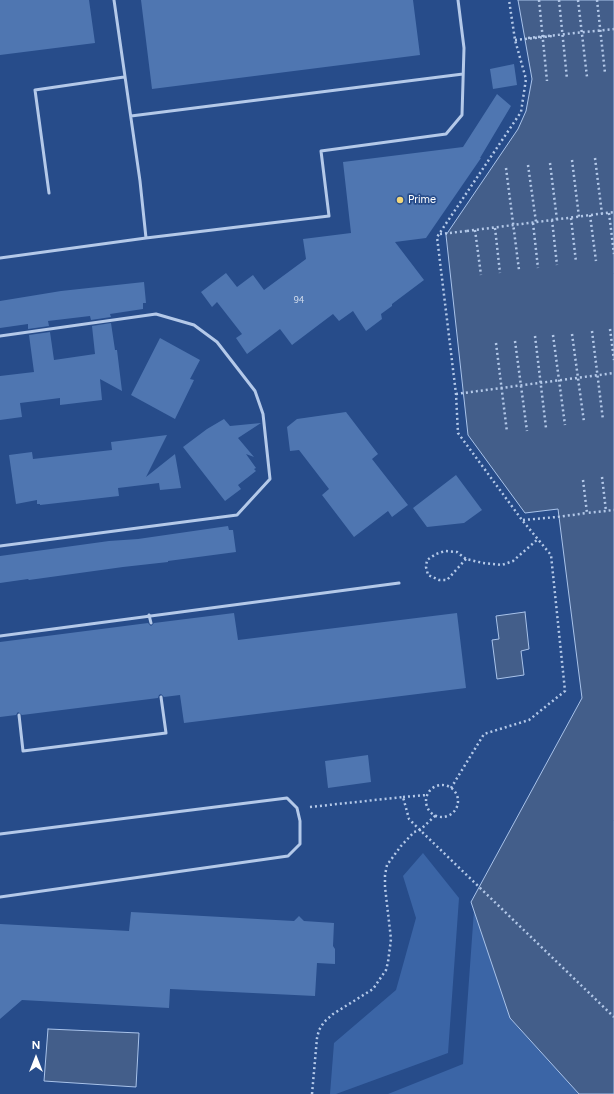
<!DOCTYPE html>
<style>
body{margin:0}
#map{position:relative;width:614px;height:1094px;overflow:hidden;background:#274c8a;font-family:Figtree,sans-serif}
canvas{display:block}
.north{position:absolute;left:16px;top:1038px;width:40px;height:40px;-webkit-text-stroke:3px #274c8a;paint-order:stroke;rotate:0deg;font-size:11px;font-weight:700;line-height:16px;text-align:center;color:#fff}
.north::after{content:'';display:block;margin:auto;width:14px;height:18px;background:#fff;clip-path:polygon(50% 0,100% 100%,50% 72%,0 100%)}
</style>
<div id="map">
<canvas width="614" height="1094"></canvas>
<div class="north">N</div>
</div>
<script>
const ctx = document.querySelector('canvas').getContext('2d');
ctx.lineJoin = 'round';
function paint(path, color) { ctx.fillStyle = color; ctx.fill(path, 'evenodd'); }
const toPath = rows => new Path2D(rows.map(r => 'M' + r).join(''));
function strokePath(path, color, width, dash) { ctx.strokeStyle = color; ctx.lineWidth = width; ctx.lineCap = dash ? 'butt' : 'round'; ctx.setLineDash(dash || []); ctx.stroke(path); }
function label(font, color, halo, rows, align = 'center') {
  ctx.font = font + ' Figtree,sans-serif'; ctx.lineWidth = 3.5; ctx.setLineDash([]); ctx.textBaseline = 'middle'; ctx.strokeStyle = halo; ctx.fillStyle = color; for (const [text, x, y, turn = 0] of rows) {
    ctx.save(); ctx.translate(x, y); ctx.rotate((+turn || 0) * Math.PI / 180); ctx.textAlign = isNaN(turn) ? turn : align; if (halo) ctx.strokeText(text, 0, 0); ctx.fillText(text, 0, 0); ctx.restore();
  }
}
paint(toPath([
 [423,853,459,898,448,1053,336,1094,330,1094,334,1043,396,990,416,918,403,876],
 [474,910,614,1039,614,1094,388,1094,463,1064]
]), '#3b65a6');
const water = toPath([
 [518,0,614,0,614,1094,579,1094,510,1018,471,902,582,698,558,509,525,513,468,435,446,235,518,129,526,111,532,79,518,0],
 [525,612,529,649,521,651,524,675,497,679,492,640,499,639,496,616,525,612],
 [48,1029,139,1033,136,1087,44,1081,48,1029]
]);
paint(water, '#435e8a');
strokePath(water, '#a9c3ea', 1);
paint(toPath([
 [0,0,89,0,95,43,0,55],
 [141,0,413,0,420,55,152,89],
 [514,64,517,85,493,89,490,69],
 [497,94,511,106,480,158,481,158,426,238,395,242,424,280,392,304,392,306,381,314,382,319,366,331,353,311,339,321,333,314,292,345,280,329,247,354,236,338,242,334,217,302,212,307,201,292,226,273,237,287,253,275,264,290,306,259,303,239,351,233,343,162,463,147],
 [144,282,146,303,143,303,143,309,110,314,111,317,91,320,90,316,48,321,49,326,28,329,28,324,0,328,0,301,61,291],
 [111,323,115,350,117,350,122,391,100,379,102,400,60,405,60,398,20,403,22,417,0,420,0,376,34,372,29,335,50,332,54,360,95,354,92,326],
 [160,338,200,360,190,379,194,380,175,419,131,395],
 [346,412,378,454,372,459,408,505,392,517,388,511,354,537,322,495,329,489,299,450,290,451,287,427,297,419],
 [224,419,230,426,261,423,238,438,254,457,246,454,256,468,254,469,256,471,238,485,241,489,225,501,183,447,207,429],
 [167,435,146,477,175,454,181,488,160,490,159,483,118,488,119,496,40,505,40,504,37,504,37,500,16,504,9,455,32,452,33,459,112,450,111,442],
 [456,475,482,510,464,523,427,527,413,508],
 [228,526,229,530,233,530,236,552,168,561,168,562,123,567,29,580,28,579,0,583,0,556,109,541,138,539],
 [234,613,238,640,457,613,466,688,184,723,180,695,164,697,161,694,159,695,158,698,22,715,18,712,16,715,0,717,0,642,148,623,151,626,154,623],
 [368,755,371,782,328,788,325,761],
 [131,912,294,921,299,916,304,921,334,923,333,946,335,949,335,964,317,963,315,996,170,989,169,1008,22,1000,0,1019,0,924,129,931]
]), '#4f76b1');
strokePath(toPath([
 [539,0,547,81],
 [559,0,567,79],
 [578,0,587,77],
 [597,0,605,73],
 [528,38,614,29],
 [595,158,602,214],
 [572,160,579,217],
 [550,163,557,220],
 [528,165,536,222],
 [506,168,519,270],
 [609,213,614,254],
 [590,215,596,261],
 [571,218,576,262],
 [552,220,557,265],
 [533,223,538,268],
 [495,228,500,273],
 [475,230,481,275],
 [467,231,614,212],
 [440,234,467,231],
 [610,329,614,360],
 [592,331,603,420],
 [572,334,584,422],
 [553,335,565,425],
 [535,336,546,428],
 [515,341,527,431],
 [496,343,507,432],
 [456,394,614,373],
 [602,477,606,511],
 [583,480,587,513,614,510],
 [523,520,557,517,587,513],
 [466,559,447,580,439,580,428,575,426,567,427,560,436,554,445,551,457,552,466,559,483,563,502,565,513,561,538,539],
 '426 801a16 16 0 1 1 32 0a16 16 0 1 1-32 0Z',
 [451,788,484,734,529,720,565,691,551,555,522,520,458,433,456,394,437,237,521,112,526,79,515,40,509,0],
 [403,797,427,795],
 [310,807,403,797,409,819,420,830,614,1017],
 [312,1094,317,1038,319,1030,324,1022,333,1014,373,989,386,970,388,962,391,939,385,887,385,875,387,865,401,846,414,832,420,830,436,815]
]), '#b4c9e9', 2.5, [2, 3]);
strokePath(toPath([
 [114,0,140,181,146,238],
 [131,116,463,74],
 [49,193,35,90,124,77],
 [0,258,146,238,329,216,321,151,446,134,462,115,464,48,458,0],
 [0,336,156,314,194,325,217,342,255,391,263,414,270,479,237,515,0,546],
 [149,615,151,623],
 [0,636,399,583],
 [19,715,23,751,166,733,161,697],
 [0,834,287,798,297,808,300,821,300,844,288,856,0,897]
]), '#b4c9e9', 3);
strokePath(toPath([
 [515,40,553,36]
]), '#b4c9e9', 2.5, [2, 3]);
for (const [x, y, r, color] of [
 [400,200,4,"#f2d679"]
]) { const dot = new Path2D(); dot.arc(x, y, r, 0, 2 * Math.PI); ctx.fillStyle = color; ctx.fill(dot); strokePath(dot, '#274c8a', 1.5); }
label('9px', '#d3ddec', null, [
 ["94",299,300]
]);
label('11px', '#fff', '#274c8a', [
 ["Prime",408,200]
], 'left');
</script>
